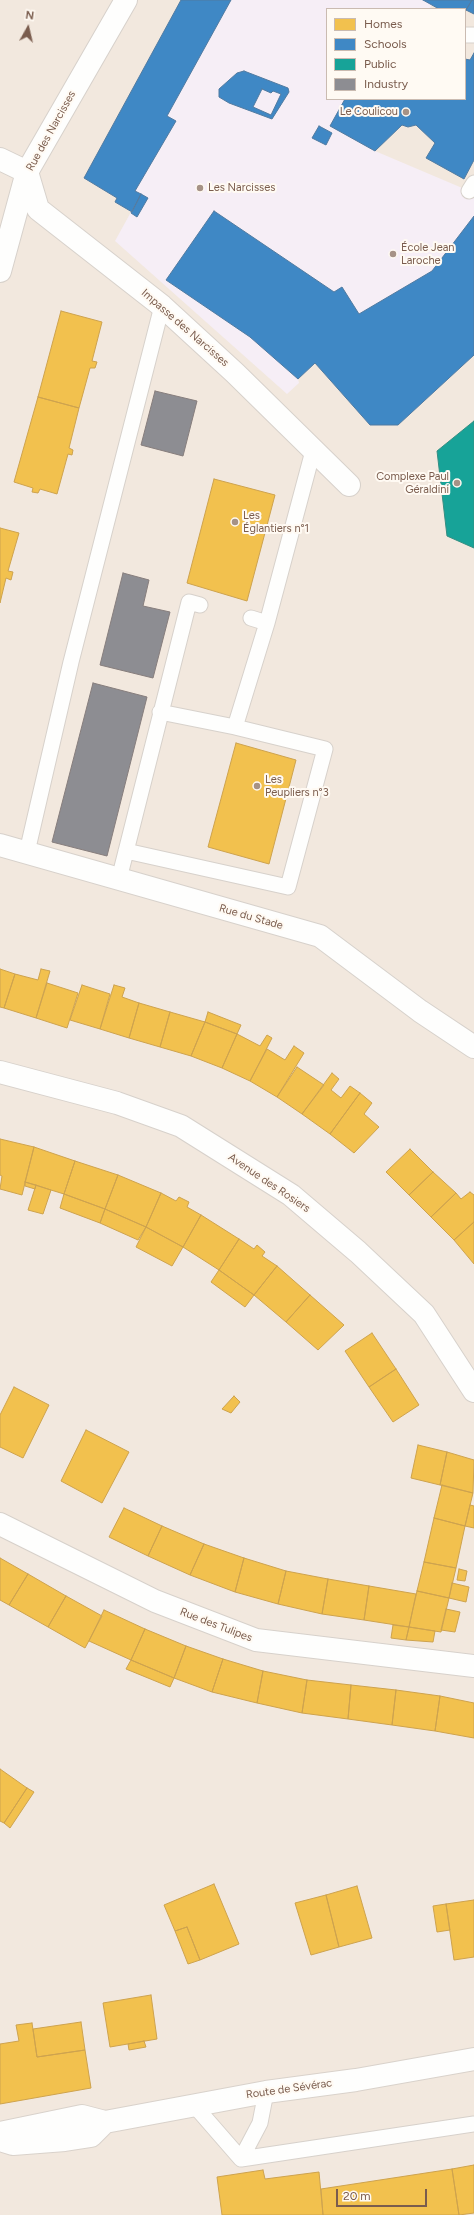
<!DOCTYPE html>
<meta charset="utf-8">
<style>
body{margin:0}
#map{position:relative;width:474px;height:2215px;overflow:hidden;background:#f9f5f0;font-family:Figtree,sans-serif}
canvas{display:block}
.legend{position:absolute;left:326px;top:8px;width:140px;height:92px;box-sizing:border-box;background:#fffaf3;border:1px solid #cabbb1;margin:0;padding:5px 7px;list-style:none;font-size:12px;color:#7a5c4d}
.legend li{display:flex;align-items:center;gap:8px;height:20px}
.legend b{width:20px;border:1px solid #cabbb1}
.north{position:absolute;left:8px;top:8px;width:40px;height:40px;-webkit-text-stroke:3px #fffaf3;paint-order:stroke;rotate:8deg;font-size:11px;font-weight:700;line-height:16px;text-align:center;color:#7a5c4d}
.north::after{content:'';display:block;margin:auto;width:14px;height:18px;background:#7a5c4d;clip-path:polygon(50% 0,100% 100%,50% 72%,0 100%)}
.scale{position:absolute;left:336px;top:2189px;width:91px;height:18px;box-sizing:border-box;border:2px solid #7a5c4d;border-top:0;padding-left:5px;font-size:12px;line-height:14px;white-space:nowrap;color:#7a5c4d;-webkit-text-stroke:3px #fffaf3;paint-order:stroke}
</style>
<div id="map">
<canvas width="474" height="2215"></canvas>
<ul class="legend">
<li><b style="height:11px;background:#f2c14e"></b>Homes</li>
<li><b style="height:11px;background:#3f88c5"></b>Schools</li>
<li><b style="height:11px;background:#17a398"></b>Public</li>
<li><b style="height:11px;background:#8d8d92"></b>Industry</li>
</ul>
<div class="north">N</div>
<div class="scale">20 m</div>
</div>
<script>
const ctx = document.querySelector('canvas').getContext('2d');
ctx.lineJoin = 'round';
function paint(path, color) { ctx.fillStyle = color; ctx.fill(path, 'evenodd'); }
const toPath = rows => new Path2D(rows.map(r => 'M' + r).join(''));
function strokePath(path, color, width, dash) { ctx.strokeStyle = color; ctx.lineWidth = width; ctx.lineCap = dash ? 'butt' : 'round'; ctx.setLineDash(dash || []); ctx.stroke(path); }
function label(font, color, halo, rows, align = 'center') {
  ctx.font = font + ' Figtree,sans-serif'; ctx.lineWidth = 4; ctx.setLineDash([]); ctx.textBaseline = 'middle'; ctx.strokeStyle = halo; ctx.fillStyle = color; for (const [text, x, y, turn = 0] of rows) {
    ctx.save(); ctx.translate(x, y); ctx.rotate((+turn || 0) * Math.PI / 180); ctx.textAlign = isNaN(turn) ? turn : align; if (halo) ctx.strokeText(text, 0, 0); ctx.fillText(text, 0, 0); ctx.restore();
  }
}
paint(toPath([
 [0,0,474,0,474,2215,0,2215],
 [327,9,465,9,465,99,327,99]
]), '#f2e8de');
paint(toPath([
 [181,0,472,0,465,12,465,9,432,5,429,9,327,9,327,99,345,99,330,126,375,151,474,193,474,355,398,425,370,425,315,363,298,379,299,383,287,394,115,241,131,212,115,202,117,198,84,178]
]), '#f6eef6');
const homes = toPath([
 [61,311,102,322,92,361,97,362,95,368,90,368,79,408,38,397,61,311],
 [38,397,79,408,69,448,73,450,72,455,68,454,57,494,40,489,38,493,32,492,33,488,14,482,38,397],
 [214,479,275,495,247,601,187,583,214,479],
 [0,528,19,533,8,571,13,572,11,580,6,578,0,603,0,528],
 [236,743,296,760,269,864,208,847,236,743],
 [0,969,15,974,4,1008,0,1007,0,969],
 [41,969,50,971,36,1018,4,1008,15,974,38,980,41,969],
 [47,983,78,993,67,1028,36,1018,47,983],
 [82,985,110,994,100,1029,70,1020,82,985],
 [114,985,125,988,122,997,139,1003,129,1038,100,1029,114,985],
 [139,1003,170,1012,160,1047,129,1038,139,1003],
 [170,1012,205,1022,191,1056,160,1047,170,1012],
 [208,1012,241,1025,237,1034,205,1022,208,1012],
 [205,1022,237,1034,222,1068,191,1056,205,1022],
 [237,1034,260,1046,267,1035,272,1038,250,1081,222,1068,237,1034],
 [294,1046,304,1053,277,1097,250,1081,267,1049,285,1060,294,1046],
 [297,1067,324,1085,302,1114,277,1097,297,1067],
 [332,1073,339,1079,331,1090,341,1098,350,1086,360,1093,330,1134,302,1114,332,1073],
 [360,1093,372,1103,364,1114,379,1127,354,1153,330,1134,360,1093],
 [0,1139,34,1147,22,1195,0,1189,2,1176,0,1175,0,1139],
 [34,1147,75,1161,64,1194,25,1182,34,1147],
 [410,1149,433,1172,409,1195,386,1172,410,1149],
 [75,1161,118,1175,105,1209,64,1194,75,1161],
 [433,1172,456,1193,431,1217,409,1195,433,1172],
 [118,1175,161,1193,146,1227,105,1209,118,1175],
 [25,1182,36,1185,35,1189,25,1186,25,1182],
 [36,1185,51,1190,43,1214,28,1210,36,1185],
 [470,1192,474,1195,474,1222,454,1240,431,1217,456,1193,461,1199,470,1192],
 [161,1193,176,1201,179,1197,189,1202,187,1207,201,1215,183,1247,146,1227,161,1193],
 [64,1194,105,1209,100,1223,60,1208,64,1194],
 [105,1209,146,1227,138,1240,100,1223,105,1209],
 [201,1215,239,1239,219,1270,183,1247,201,1215],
 [474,1222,474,1264,454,1240,474,1222],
 [146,1227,183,1247,172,1266,136,1247,146,1227],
 [239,1239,254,1249,257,1245,265,1252,262,1256,277,1266,254,1295,219,1270,239,1239],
 [277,1266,310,1295,286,1322,254,1295,277,1266],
 [219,1270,254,1295,245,1307,211,1282,219,1270],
 [310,1295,344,1325,318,1350,286,1322,310,1295],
 [372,1333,396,1369,369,1387,345,1351,372,1333],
 [396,1369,419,1405,393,1422,369,1387,396,1369],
 [14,1387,49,1405,23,1458,0,1447,0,1415,14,1387],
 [234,1396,240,1402,231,1413,222,1409,234,1396],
 [86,1430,129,1452,102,1503,61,1481,86,1430],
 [418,1445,447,1452,440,1485,411,1478,418,1445],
 [447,1452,474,1460,473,1493,440,1485,447,1452],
 [442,1485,473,1493,465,1526,434,1518,442,1485],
 [470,1505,474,1506,474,1528,465,1526,470,1505],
 [124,1508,162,1526,148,1556,109,1537,124,1508],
 [434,1518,465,1526,456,1568,424,1562,434,1518],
 [162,1526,204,1544,190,1575,148,1556,162,1526],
 [204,1544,244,1558,235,1592,190,1575,204,1544],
 [0,1558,28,1574,9,1605,0,1600,0,1558],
 [244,1558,286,1571,278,1604,235,1592,244,1558],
 [424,1562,456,1568,449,1598,417,1591,424,1562],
 [459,1569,467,1571,465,1581,457,1580,459,1569],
 [286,1571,328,1579,322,1614,278,1604,286,1571],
 [28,1574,66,1596,48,1627,9,1605,28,1574],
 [328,1579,369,1586,364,1620,322,1614,328,1579],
 [452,1583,469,1587,466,1602,449,1598,452,1583],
 [369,1586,416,1594,409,1627,364,1620,369,1586],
 [417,1591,449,1598,441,1632,409,1627,417,1591],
 [66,1596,102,1616,85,1648,48,1627,66,1596],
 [446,1609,460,1612,455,1632,441,1630,446,1609],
 [104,1610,145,1629,131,1660,89,1641,104,1610],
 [393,1625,409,1627,406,1640,391,1638,393,1625],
 [409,1627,435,1631,433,1642,406,1640,409,1627],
 [145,1629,186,1646,174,1678,131,1660,145,1629],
 [186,1646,223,1659,212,1692,174,1678,186,1646],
 [223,1659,263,1671,257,1703,212,1692,223,1659],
 [131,1660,174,1678,170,1687,126,1669,131,1660],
 [263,1671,307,1680,302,1713,257,1703,263,1671],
 [307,1680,351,1685,348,1719,302,1713,307,1680],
 [351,1685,396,1690,392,1725,348,1719,351,1685],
 [396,1690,440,1696,435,1731,392,1725,396,1690],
 [440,1696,474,1703,474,1738,435,1731,440,1696],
 [0,1769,27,1788,4,1823,0,1821,0,1769],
 [27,1788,34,1792,10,1828,4,1823,27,1788],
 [214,1884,239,1944,200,1960,187,1927,175,1931,164,1905,214,1884],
 [357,1886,372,1938,339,1947,326,1895,357,1886],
 [326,1895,339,1947,311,1955,295,1903,326,1895],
 [474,1900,474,1957,454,1960,446,1904,474,1900],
 [446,1904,450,1930,437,1932,433,1906,446,1904],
 [187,1927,200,1960,188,1964,175,1931,187,1927],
 [151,1995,157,2039,110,2047,103,2003,151,1995],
 [81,2022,85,2050,37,2057,33,2029,81,2022],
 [32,2023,37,2057,85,2050,91,2088,0,2104,0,2044,19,2041,16,2025,32,2023],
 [144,2041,146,2047,129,2050,128,2044,144,2041],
 [474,2165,474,2213,459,2215,452,2169,474,2165],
 [452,2169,459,2215,323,2215,321,2189,452,2169],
 [263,2170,265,2179,319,2172,323,2215,222,2215,217,2177,263,2170]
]);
paint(homes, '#f2c14e');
strokePath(homes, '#cea34e', 1);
const schools = toPath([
 [181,0,231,0,167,116,176,121,135,191,141,194,132,212,115,202,117,198,84,178,181,0],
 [423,0,472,0,465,12,465,9,439,9,423,0],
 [472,0,474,0,474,14,466,10,472,0],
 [474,53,474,160,464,179,426,158,435,143,416,125,408,127,402,125,375,151,330,126,345,99,465,99,465,59,470,60,474,53],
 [244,71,288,88,289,92,272,119,229,103,219,97,219,89,237,73,244,71],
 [262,89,271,93,273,91,281,94,271,115,253,107,262,89],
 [319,126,332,133,326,145,312,138,319,126],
 [141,194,148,198,137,217,131,213,141,194],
 [214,211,334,292,342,287,359,314,432,271,474,216,474,355,398,425,370,425,315,363,298,379,250,337,166,280,214,211]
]);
paint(schools, '#3f88c5');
strokePath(schools, '#517ba1', 1);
const public = toPath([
 [474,421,474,548,447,536,437,451,474,421]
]);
paint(public, '#17a398');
strokePath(public, '#358e82', 1);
const industry = toPath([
 [155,391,197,401,183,456,141,445,155,391],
 [123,573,149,580,143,606,170,612,153,678,100,665,123,573],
 [93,683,147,697,107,856,52,842,93,683]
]);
paint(industry, '#8d8d92');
strokePath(industry, '#877e7d', 1);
const service = toPath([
 [465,35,474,35],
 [469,191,474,183],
 [251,618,267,623],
 [160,712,235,727,267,623,313,451],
 [126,851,288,887,325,749,235,727],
 [27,852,71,662,162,306],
 [119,879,189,602,200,605],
 [194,2105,241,2159,474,2124],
 [241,2159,260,2123,266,2092]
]);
const minor = toPath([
 [0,159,27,172,38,209,162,306,235,373,349,485],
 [0,271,27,172,126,0],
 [0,845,320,936,420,1011,474,1047],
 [0,1072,117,1103,181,1126,291,1195,358,1252,424,1314,474,1391],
 [0,1524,155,1601,256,1640,474,1666]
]);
const secondary = toPath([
 [0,2133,82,2116,105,2122,266,2092,356,2080,474,2059],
 [0,2140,13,2144,65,2140,91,2136,105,2122]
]);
strokePath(service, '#d7d1cb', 17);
strokePath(minor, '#d7d1cb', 24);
strokePath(secondary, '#d9d2cb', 24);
strokePath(service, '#fefefd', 15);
strokePath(minor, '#fefefd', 22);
strokePath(secondary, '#fefefd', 22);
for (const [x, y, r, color] of [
 [406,112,4,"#a69286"],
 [200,188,4,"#a69286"],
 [393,254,4,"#a69286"],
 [457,483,4,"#a69286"],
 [235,522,4,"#a69286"],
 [257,786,4,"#a69286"]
]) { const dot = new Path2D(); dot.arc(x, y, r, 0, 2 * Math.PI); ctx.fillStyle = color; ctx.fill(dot); strokePath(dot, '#fffaf3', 1.5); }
label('11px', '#7a5c4d', '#fffaf3', [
 ["Le Coulicou",398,112,"right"],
 ["Les Narcisses",208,188],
 ["École Jean",401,248],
 ["Laroche",401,261],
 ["Complexe Paul",449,477,"right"],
 ["Géraldini",449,490,"right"],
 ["Les",243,516],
 ["Églantiers n°1",243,529],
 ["Les",265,780],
 ["Peupliers n°3",265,793]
], 'left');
label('11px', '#7a5c4d', '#fffaf3', [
 ["Rue des Narcisses",51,131,-61],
 ["Impasse des Narcisses",185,328,41],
 ["Rue du Stade",251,917,16],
 ["Avenue des Rosiers",269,1183,34],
 ["Rue des Tulipes",216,1625,21],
 ["Route de Sévérac",289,2089,-8]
]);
</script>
